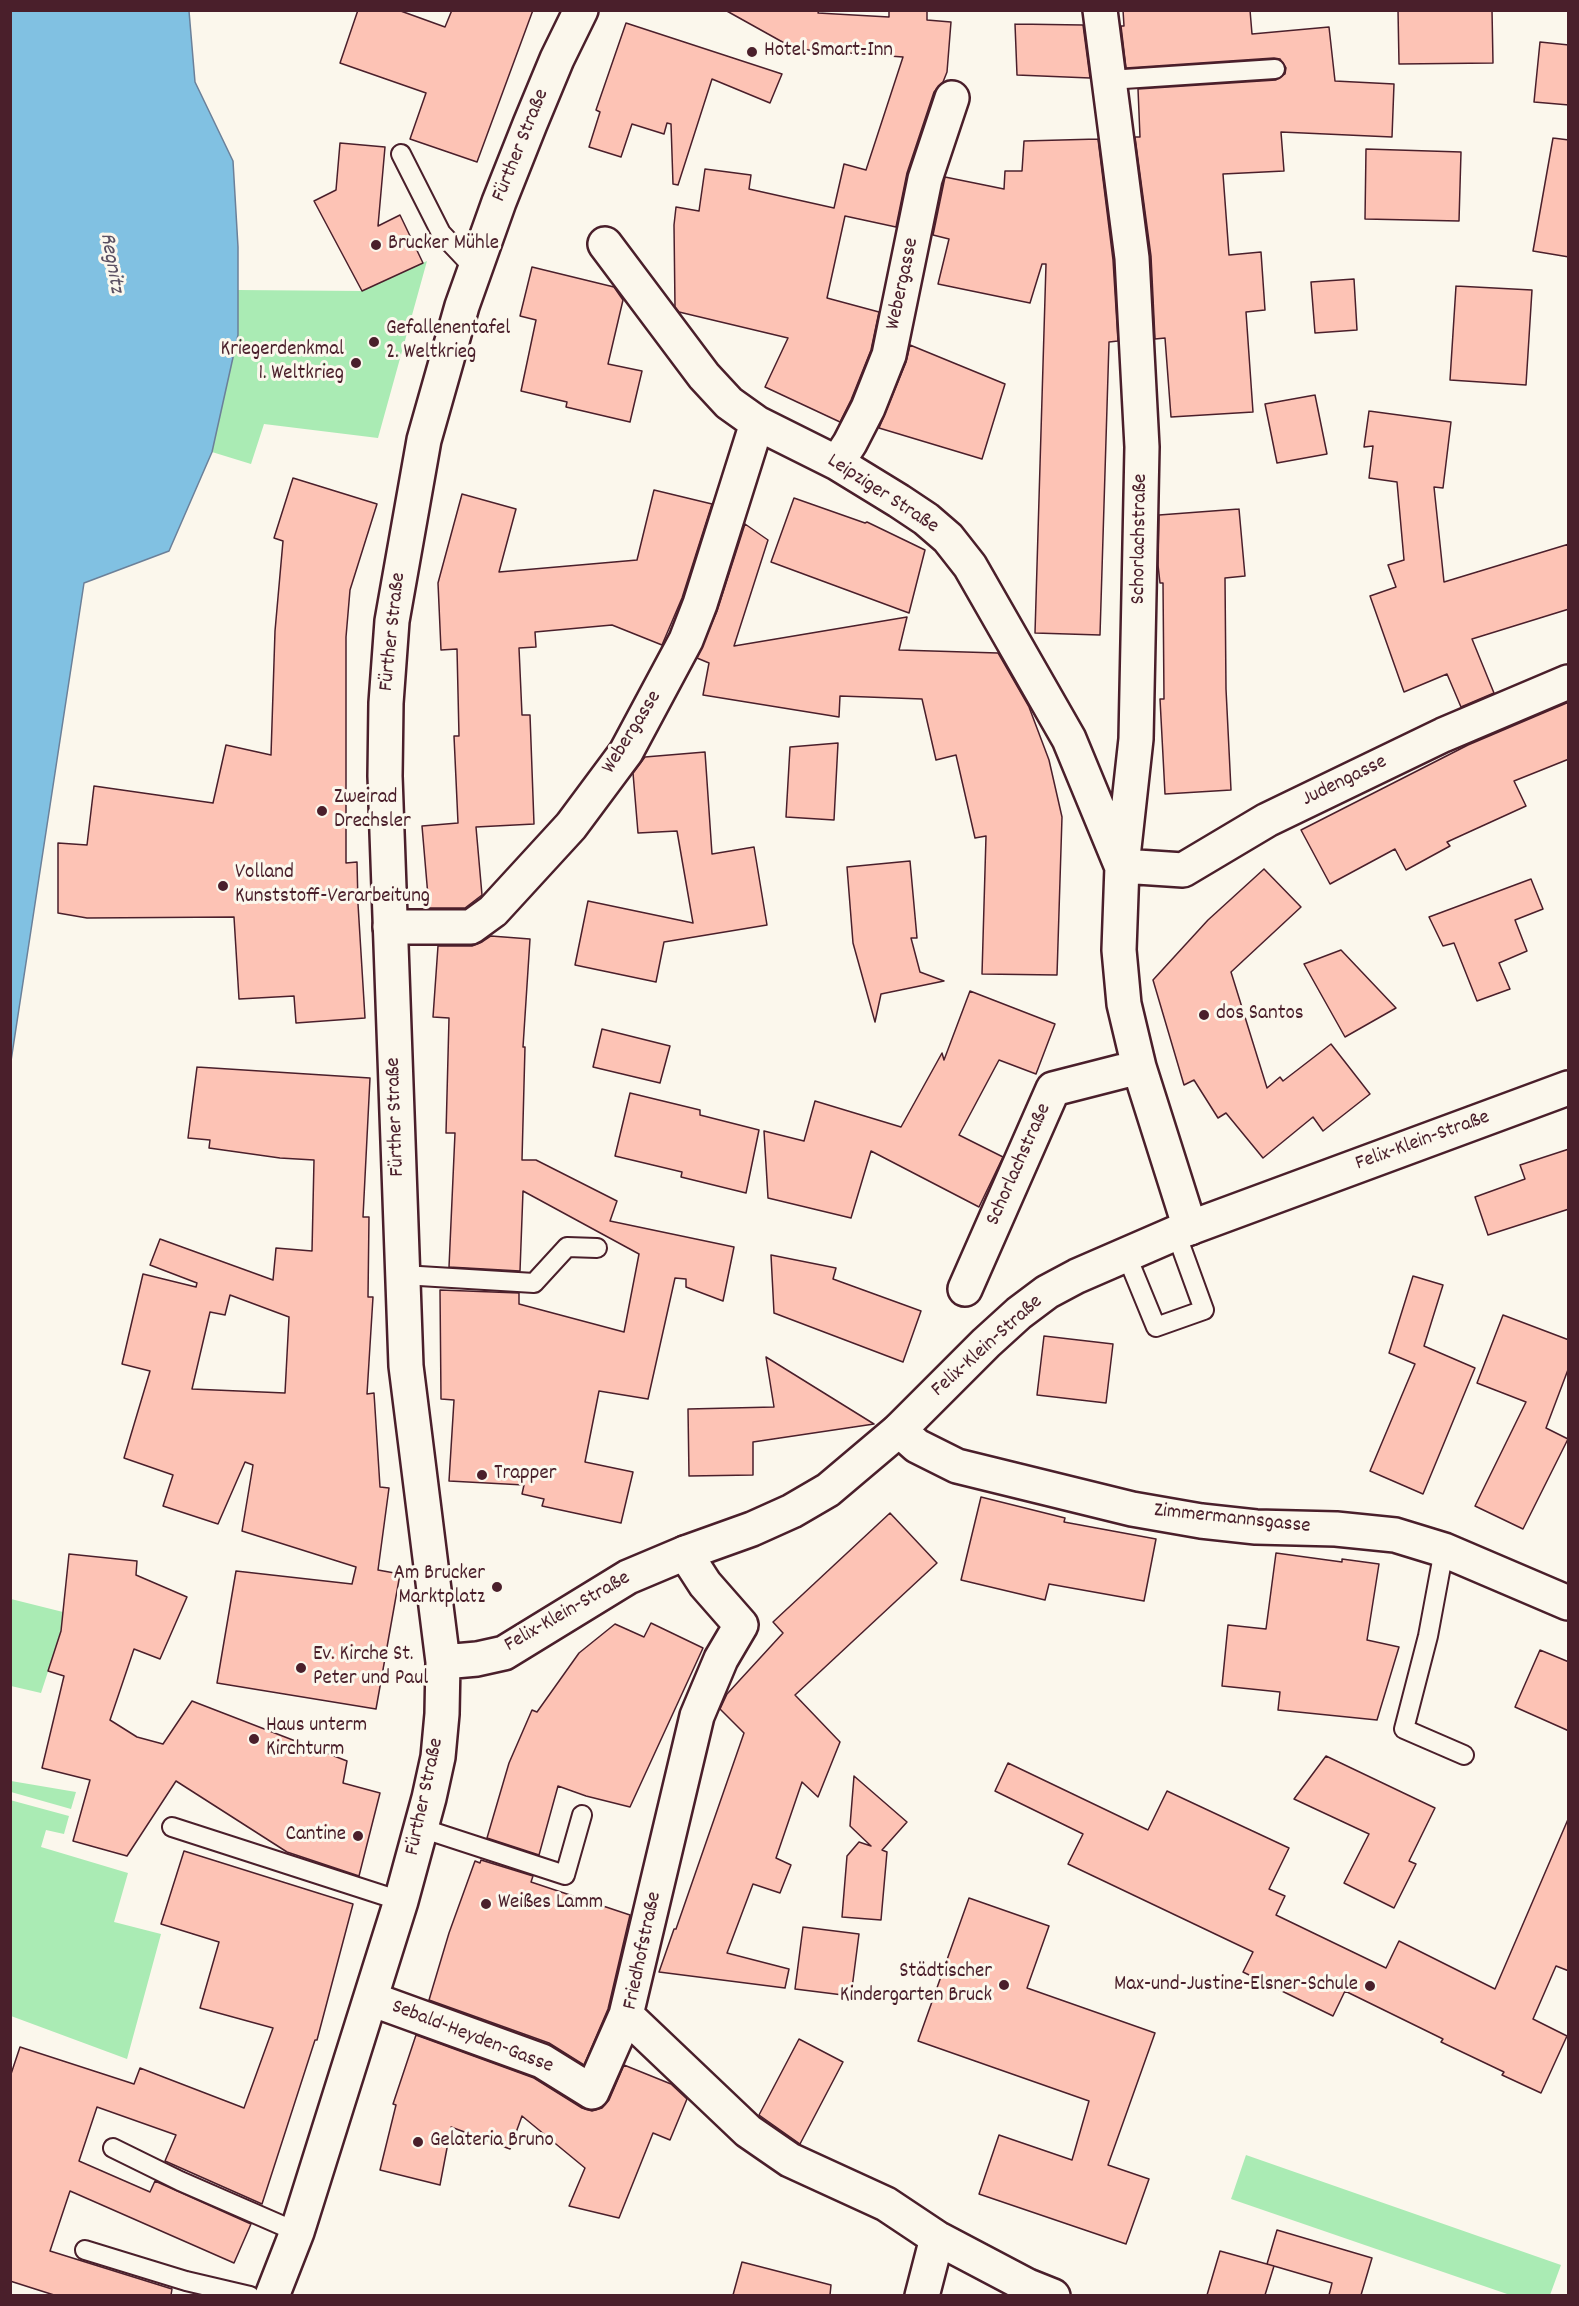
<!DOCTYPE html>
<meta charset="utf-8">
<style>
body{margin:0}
#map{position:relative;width:1579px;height:2306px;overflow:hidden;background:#fbf7ec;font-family:Dekko,sans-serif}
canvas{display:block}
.frame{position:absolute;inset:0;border:12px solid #4a1f2b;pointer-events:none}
</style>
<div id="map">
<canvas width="1579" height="2306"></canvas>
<div class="frame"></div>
</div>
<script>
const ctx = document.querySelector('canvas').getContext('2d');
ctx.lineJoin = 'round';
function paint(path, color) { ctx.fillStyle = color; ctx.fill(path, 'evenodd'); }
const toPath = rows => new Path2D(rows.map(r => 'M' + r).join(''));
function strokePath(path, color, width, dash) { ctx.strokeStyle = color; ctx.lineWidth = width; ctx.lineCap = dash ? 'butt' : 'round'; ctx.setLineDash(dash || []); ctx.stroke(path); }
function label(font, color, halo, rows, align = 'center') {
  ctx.font = font + ' Dekko,sans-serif'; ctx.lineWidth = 6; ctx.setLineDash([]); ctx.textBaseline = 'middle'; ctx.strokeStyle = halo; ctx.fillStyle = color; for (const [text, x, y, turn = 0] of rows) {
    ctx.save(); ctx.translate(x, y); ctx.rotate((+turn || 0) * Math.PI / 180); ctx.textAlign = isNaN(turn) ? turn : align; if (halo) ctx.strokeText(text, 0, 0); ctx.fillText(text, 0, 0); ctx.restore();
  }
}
paint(toPath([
 [427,261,378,438,264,424,251,464,212,452,238,335,238,290,362,291],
 [11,1599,63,1612,127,1634,63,1626,41,1693,11,1686],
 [11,1781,76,1792,71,1809,11,1792],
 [10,1800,69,1816,64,1834,46,1830,41,1847,128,1873,114,1922,161,1934,127,2059,11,2016],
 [1246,2155,1561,2265,1550,2295,1510,2295,1231,2199]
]), '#aaebb4');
const water = toPath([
 [11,10,189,11,195,82,233,161,238,247,238,335,212,452,169,551,84,583,11,1061,11,10]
]);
paint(water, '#81c1e2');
strokePath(water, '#6b8099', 1.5);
const building = toPath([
 [358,10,398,10,445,27,452,10,533,10,477,162,410,139,426,93,340,63,358,10],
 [725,10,819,10,818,13,889,17,889,10,927,10,927,20,951,22,947,72,943,82,934,92,907,173,896,227,845,216,827,298,879,312,871,350,851,400,840,422,765,387,788,338,679,312,675,307,674,225,676,207,699,211,705,169,751,175,749,189,834,208,844,164,866,170,903,57,795,49,725,10],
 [1123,10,1250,10,1252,34,1329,27,1335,81,1394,84,1392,137,1281,132,1284,171,1223,174,1229,255,1261,252,1265,310,1246,312,1253,412,1171,417,1165,338,1155,339,1151,256,1135,137,1140,137,1138,89,1276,80,1285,74,1286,68,1280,59,1274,58,1126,68,1121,26,1124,26,1123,10],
 [1398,10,1492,10,1493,63,1399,64,1398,10],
 [626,23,782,74,770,103,712,79,678,185,673,184,671,124,667,123,664,134,632,124,621,157,589,147,600,112,596,110,626,23],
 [1015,24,1083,25,1090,78,1017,75,1015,24],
 [1540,42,1569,45,1569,105,1534,102,1540,42],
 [1553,138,1569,140,1569,257,1533,251,1553,138],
 [1098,139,1113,260,1118,341,1109,342,1100,635,1035,633,1046,264,1042,264,1030,303,938,284,949,239,933,235,945,177,1004,189,1005,171,1022,171,1024,141,1098,139],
 [340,143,385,147,378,226,400,215,423,263,362,291,314,201,336,190,340,143],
 [1366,149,1461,152,1459,221,1365,219,1366,149],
 [532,267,614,287,623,300,608,364,642,371,630,422,566,407,567,402,521,391,536,320,520,316,532,267],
 [1354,279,1357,330,1315,333,1311,282,1354,279],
 [1456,286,1532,290,1526,385,1450,380,1456,286],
 [910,345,1005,384,982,459,879,428,906,362,910,345],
 [1315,395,1327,454,1277,463,1265,404,1315,395],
 [1369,411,1451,422,1443,488,1434,487,1444,582,1569,544,1569,609,1472,639,1494,693,1461,707,1447,674,1404,692,1370,596,1396,587,1388,565,1404,560,1397,482,1369,478,1373,446,1364,447,1369,411],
 [293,478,377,504,350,590,346,637,346,863,357,862,358,904,365,1018,296,1023,294,996,239,999,234,917,87,918,58,913,58,843,87,845,94,786,213,803,226,745,271,755,275,631,283,541,274,538,293,478],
 [654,490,712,504,682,598,662,645,612,625,535,632,536,647,519,648,522,715,530,715,534,824,476,827,482,895,465,908,429,908,422,826,458,823,454,736,459,736,457,649,441,650,438,583,462,494,516,509,499,572,637,560,654,490],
 [794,498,865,523,867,522,925,550,909,613,771,562,794,498],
 [1239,509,1245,576,1225,578,1226,689,1231,790,1165,794,1160,699,1164,699,1163,583,1160,583,1158,565,1159,515,1239,509],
 [745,524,768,540,734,646,907,617,899,650,998,653,1029,707,1049,760,1062,817,1057,975,982,974,986,836,975,838,956,755,936,760,922,699,840,696,839,717,703,695,709,663,697,658,717,611,745,524],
 [1569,702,1569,759,1514,781,1526,806,1447,842,1450,846,1406,870,1395,849,1330,884,1301,830,1468,745,1569,702],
 [838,743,834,820,786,817,790,747,838,743],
 [705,752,712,854,754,847,767,925,664,942,656,982,575,965,588,901,693,923,677,831,638,833,633,773,645,757,705,752],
 [910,861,917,938,911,938,920,972,944,981,881,994,875,1022,853,943,847,867,910,861],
 [1264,869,1301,907,1231,972,1267,1088,1280,1077,1283,1081,1331,1044,1370,1094,1323,1131,1313,1117,1263,1158,1226,1113,1218,1118,1194,1080,1184,1085,1153,980,1208,920,1264,869],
 [1531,879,1543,909,1515,920,1527,951,1499,963,1510,989,1477,1001,1454,943,1443,946,1429,917,1531,879],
 [491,936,530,939,523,1047,525,1047,522,1160,536,1160,617,1201,610,1221,734,1247,723,1301,686,1287,686,1279,675,1278,648,1399,599,1391,585,1462,633,1472,621,1523,542,1506,544,1499,522,1494,524,1485,449,1481,454,1400,441,1399,440,1290,519,1293,519,1304,624,1332,639,1254,523,1191,520,1271,449,1267,455,1133,446,1133,449,1018,433,1017,438,946,472,946,482,942,491,936],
 [1341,950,1396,1008,1345,1037,1304,964,1341,950],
 [970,991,1055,1024,1036,1074,999,1060,959,1135,1003,1157,979,1207,871,1151,851,1218,768,1198,764,1131,804,1141,815,1101,901,1127,942,1053,944,1060,970,991],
 [602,1029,670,1046,660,1083,593,1067,602,1029],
 [197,1067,370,1078,363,1217,369,1217,368,1297,373,1297,367,1394,374,1393,380,1487,389,1488,378,1570,400,1574,376,1709,217,1683,236,1571,352,1584,356,1567,242,1531,253,1465,245,1462,218,1524,163,1506,173,1475,124,1458,150,1371,122,1364,143,1274,196,1287,197,1283,150,1265,160,1239,273,1280,276,1248,312,1251,314,1160,280,1158,209,1148,210,1140,188,1138,197,1067],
 [230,1295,289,1317,285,1393,192,1389,210,1312,225,1315,230,1295],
 [630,1093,700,1110,700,1115,759,1130,746,1193,681,1177,682,1172,615,1156,630,1093],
 [1569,1149,1569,1209,1488,1235,1475,1197,1525,1179,1520,1165,1569,1149],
 [771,1255,836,1268,833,1279,921,1311,903,1362,774,1313,771,1255],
 [1413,1276,1443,1285,1424,1346,1475,1368,1423,1494,1370,1471,1415,1364,1389,1353,1413,1276],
 [1503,1315,1569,1340,1569,1367,1546,1428,1568,1439,1523,1529,1475,1506,1526,1402,1477,1383,1503,1315],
 [1044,1336,1113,1344,1106,1403,1037,1395,1044,1336],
 [766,1357,874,1424,753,1442,753,1475,689,1476,688,1409,774,1407,766,1357],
 [981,1497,1065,1518,1064,1522,1156,1539,1144,1601,1049,1584,1045,1600,961,1580,981,1497],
 [890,1513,937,1563,795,1695,840,1742,818,1797,802,1782,776,1858,791,1865,780,1893,753,1884,727,1953,789,1969,785,1988,659,1972,674,1929,676,1929,744,1733,720,1709,727,1694,783,1633,773,1622,890,1513],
 [1276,1553,1342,1562,1342,1559,1379,1564,1367,1640,1399,1647,1377,1720,1278,1710,1280,1692,1222,1686,1228,1625,1266,1629,1276,1553],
 [69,1554,137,1561,136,1575,187,1597,160,1659,134,1649,110,1720,137,1737,163,1744,192,1701,347,1761,343,1783,380,1793,359,1876,287,1852,176,1781,127,1856,73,1841,90,1780,42,1768,64,1676,48,1671,61,1631,69,1554],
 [651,1623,703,1648,630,1807,586,1796,558,1786,539,1855,487,1838,509,1763,532,1710,537,1712,579,1653,615,1624,644,1637,651,1623],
 [1540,1650,1569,1662,1569,1731,1515,1707,1540,1650],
 [1326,1756,1435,1808,1409,1861,1416,1864,1394,1908,1344,1883,1369,1834,1294,1799,1326,1756],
 [1008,1763,1148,1830,1167,1791,1289,1848,1269,1889,1285,1896,1276,1915,1386,1968,1399,1941,1495,1989,1569,1817,1569,1971,1556,1966,1533,2019,1567,2036,1541,2093,1502,2075,1504,2072,1441,2042,1443,2039,1345,1991,1333,2016,1243,1972,1253,1952,1068,1864,1083,1834,995,1791,1008,1763],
 [854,1776,907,1822,882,1850,887,1852,881,1920,842,1917,847,1856,859,1842,871,1846,850,1826,854,1776],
 [184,1851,353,1904,317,2040,315,2040,262,2204,165,2161,176,2135,97,2107,79,2161,150,2192,155,2181,251,2224,234,2263,70,2191,50,2251,172,2289,171,2295,54,2295,10,2281,10,2077,20,2047,134,2084,140,2068,244,2108,273,2028,200,2008,219,1942,161,1924,184,1851],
 [481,1860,533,1876,531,1882,630,1915,608,2009,584,2065,549,2043,429,2000,449,1933,475,1861,480,1863,481,1860],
 [969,1898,1049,1926,1027,1988,1155,2033,1108,2165,1149,2179,1126,2244,979,2194,999,2135,1072,2160,1089,2101,918,2041,969,1898],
 [803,1927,859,1934,851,1996,795,1989,803,1927],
 [416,2035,534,2078,582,2108,592,2111,602,2108,609,2100,624,2065,671,2084,687,2099,670,2140,653,2133,619,2218,569,2206,585,2168,522,2116,510,2149,451,2127,440,2185,380,2170,396,2105,393,2104,416,2035],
 [799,2039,843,2062,800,2144,759,2115,799,2039],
 [1277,2230,1372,2258,1361,2295,1329,2295,1332,2283,1267,2264,1277,2230],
 [1220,2251,1274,2266,1265,2295,1207,2295,1220,2251],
 [742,2262,831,2285,830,2295,733,2295,742,2262]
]);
paint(building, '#fdc3b5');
strokePath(building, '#4a1f2b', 1.5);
const lane = toPath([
 [1109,80,1275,69],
 [401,154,441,233,475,269],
 [1126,1254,1156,1327,1204,1310,1176,1233],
 [403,1275,534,1283,567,1247,597,1248],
 [1444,1550,1428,1636,1404,1729,1464,1755],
 [172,1827,401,1901],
 [421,1828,565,1875,582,1815],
 [113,2148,180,2181,297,2232],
 [85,2250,186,2281,250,2296]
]);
const street = toPath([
 [1100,10,1132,258,1142,447,1136,739,1122,866,1119,950,1124,1004,1139,1067,1190,1228],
 [605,244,704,376,729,403,757,423,837,463,899,501,926,519,948,538,970,566,1069,739,1121,865],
 [837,463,850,443,868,408,889,355,925,179,952,98],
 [1122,866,1183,870,1267,820,1443,735,1568,682],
 [390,927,471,927,493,911,571,826,626,752,686,640,700,604,757,423],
 [965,1289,1053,1089,1139,1067],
 [899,1430,917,1446,957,1466,1132,1509,1201,1521,1256,1527,1336,1529,1395,1535,1444,1550,1568,1603],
 [371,1999,542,2061,592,2092,626,2015,697,1716,721,1659,741,1625,705,1584,685,1553],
 [626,2015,748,2131,790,2160,886,2204,937,2238,1028,2286,1053,2296],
 [922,2296,937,2238]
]);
const secondary = toPath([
 [443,1662,477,1659,504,1653,628,1577,685,1553,752,1529,792,1511,828,1490,899,1430,986,1343,1019,1313,1047,1292,1077,1276,1176,1233,1568,1088],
 [272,2296,297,2232,401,1901,429,1798,438,1757,442,1714,443,1662,406,1366,385,776,386,703,392,621,424,440,462,306,499,202,530,124,557,59,581,10]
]);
strokePath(lane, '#4a1f2b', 22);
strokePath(street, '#4a1f2b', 38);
strokePath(secondary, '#4a1f2b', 38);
strokePath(lane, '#fbf7ec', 18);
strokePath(street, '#fbf7ec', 33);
strokePath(secondary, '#fbf7ec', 33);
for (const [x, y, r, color] of [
 [752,52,6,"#4a1f2b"],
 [376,245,6,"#4a1f2b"],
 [374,342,6,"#4a1f2b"],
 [356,363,6,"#4a1f2b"],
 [322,811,6,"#4a1f2b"],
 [223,886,6,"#4a1f2b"],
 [1204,1015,6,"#4a1f2b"],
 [482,1475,6,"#4a1f2b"],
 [497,1587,6,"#4a1f2b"],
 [301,1668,6,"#4a1f2b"],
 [254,1739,6,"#4a1f2b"],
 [358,1836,6,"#4a1f2b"],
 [486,1904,6,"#4a1f2b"],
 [1004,1985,6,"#4a1f2b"],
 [1370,1986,6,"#4a1f2b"],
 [418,2142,6,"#4a1f2b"]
]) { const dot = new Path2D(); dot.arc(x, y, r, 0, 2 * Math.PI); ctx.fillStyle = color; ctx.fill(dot); strokePath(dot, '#fbf7ec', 2); }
label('21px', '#4a1f2b', '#fbf7ec', [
 ["Hotel Smart-Inn",764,52],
 ["Brucker Mühle",388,245],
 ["Gefallenentafel",386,330],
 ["2. Weltkrieg",386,354],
 ["Kriegerdenkmal",344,351,"right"],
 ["1. Weltkrieg",344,375,"right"],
 ["Zweirad",334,799],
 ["Drechsler",334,823],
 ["Volland",235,874],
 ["Kunststoff-Verarbeitung",235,898],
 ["dos Santos",1216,1015],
 ["Trapper",494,1475],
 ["Am Brucker",485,1575,"right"],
 ["Marktplatz",485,1599,"right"],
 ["Ev. Kirche St.",313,1656],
 ["Peter und Paul",313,1680],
 ["Haus unterm",266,1727],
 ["Kirchturm",266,1751],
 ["Cantine",346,1836,"right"],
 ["Weißes Lamm",498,1904],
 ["Städtischer",992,1973,"right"],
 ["Kindergarten Bruck",992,1997,"right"],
 ["Max-und-Justine-Elsner-Schule",1358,1986,"right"],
 ["Gelateria Bruno",430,2142]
], 'left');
label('21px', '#4a1f2b', '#fbf7ec', [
 ["Fürther Straße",522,146,-68],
 ["Webergasse",904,284,-78],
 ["Leipziger Straße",882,495,33],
 ["Schorlachstraße",1141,539,-89],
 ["Fürther Straße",394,632,-84],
 ["Webergasse",633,733,-58],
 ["Judengasse",1345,782,-26],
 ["Fürther Straße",397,1117,-92],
 ["Felix-Klein-Straße",1423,1142,-20],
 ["Schorlachstraße",1020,1165,-66],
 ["Felix-Klein-Straße",988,1347,-42],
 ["Zimmermannsgasse",1232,1520,6],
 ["Felix-Klein-Straße",568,1613,-30],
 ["Fürther Straße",426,1797,-78],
 ["Friedhofstraße",644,1951,-78],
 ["Sebald-Heyden-Gasse",472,2038,21]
]);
label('italic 22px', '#5a5062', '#fbf7ec', [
 ["Regnitz",110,263,80]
]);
</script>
